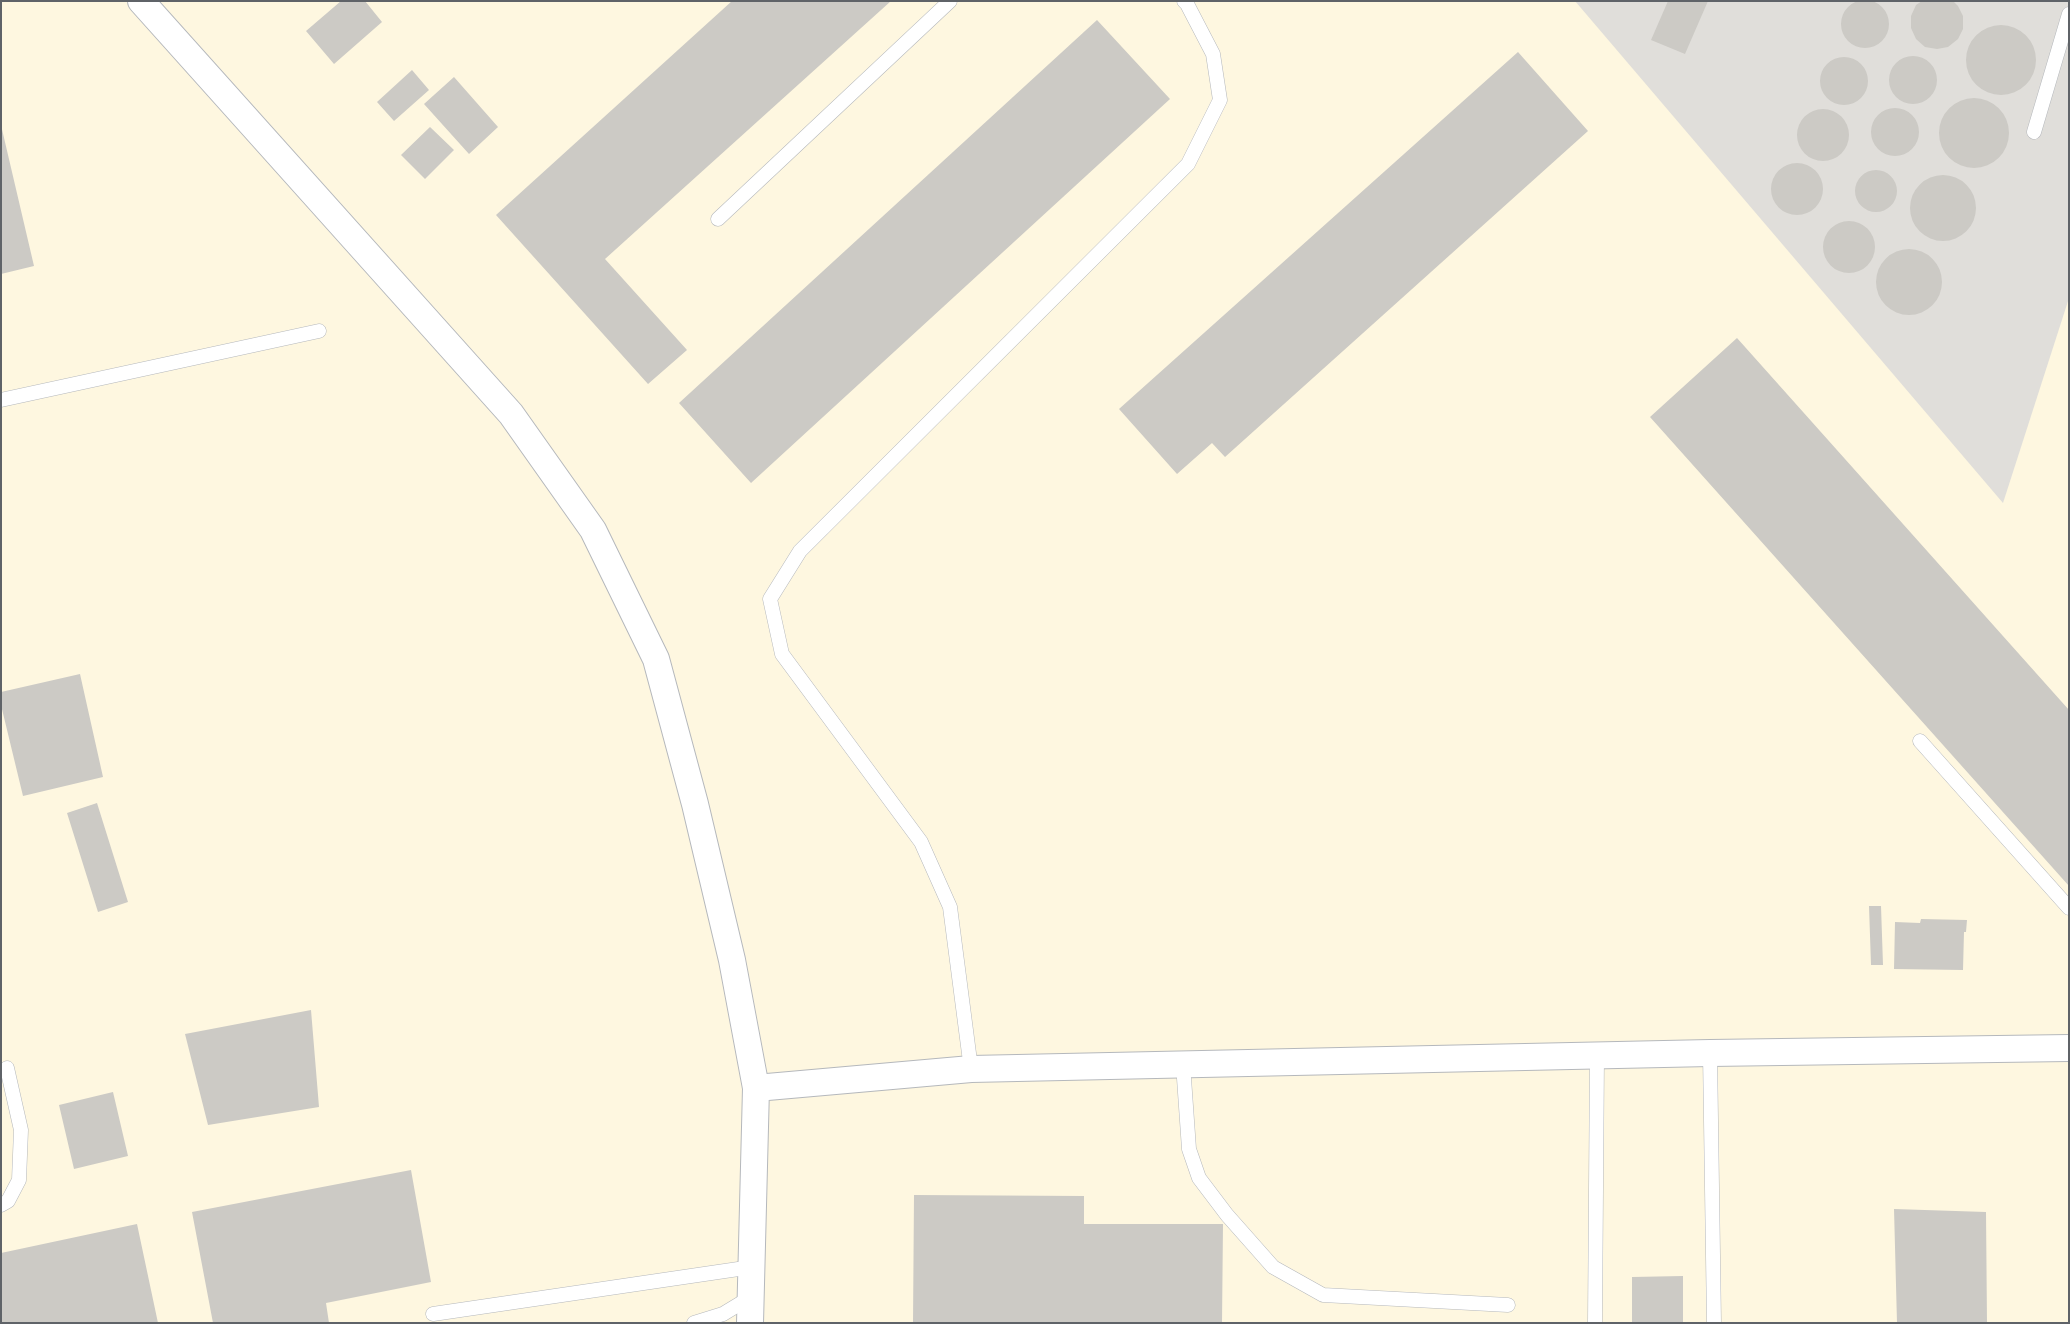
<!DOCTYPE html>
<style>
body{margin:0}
#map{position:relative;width:2070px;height:1324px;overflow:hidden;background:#f1efe8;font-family:"Public Sans",sans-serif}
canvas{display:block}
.frame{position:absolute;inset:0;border:2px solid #5f6368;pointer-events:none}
</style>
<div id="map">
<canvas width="2070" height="1324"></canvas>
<div class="frame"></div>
</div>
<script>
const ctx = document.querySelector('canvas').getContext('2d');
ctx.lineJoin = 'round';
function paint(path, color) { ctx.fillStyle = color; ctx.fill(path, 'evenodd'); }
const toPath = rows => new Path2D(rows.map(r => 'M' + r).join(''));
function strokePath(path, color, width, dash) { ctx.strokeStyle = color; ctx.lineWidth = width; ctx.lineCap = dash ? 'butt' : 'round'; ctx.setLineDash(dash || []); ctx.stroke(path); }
paint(toPath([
 [1,1,2069,1,2069,1323,1,1323]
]), '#fef7e0');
paint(toPath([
 [1575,1,2069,1,2069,298,2003,503]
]), '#e0deda');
paint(toPath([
 '1841 24a24 24 0 1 1 48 0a24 24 0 1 1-48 0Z',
 [341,1,365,1,382,22,334,64,306,31],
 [732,1,891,1,605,259,687,350,648,384,496,215],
 [1668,1,1708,1,1685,54,1651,40],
 [1922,1,1953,1,1958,6,1963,16,1963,29,1958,39,1948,47,1937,49,1925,47,1916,39,1911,28,1911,16,1916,5],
 [1097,20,1170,99,751,483,679,403],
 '1966 60a35 35 0 1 1 70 0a35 35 0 1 1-70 0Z',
 [1518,52,1588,131,1225,457,1212,443,1177,474,1119,409],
 '1889 80a24 24 0 1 1 48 0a24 24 0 1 1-48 0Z',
 '1820 81a24 24 0 1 1 48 0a24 24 0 1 1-48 0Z',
 [412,70,429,90,394,121,377,102],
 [454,77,498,127,469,154,424,104],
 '1939 133a35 35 0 1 1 70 0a35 35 0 1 1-70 0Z',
 '1871 132a24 24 0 1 1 48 0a24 24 0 1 1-48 0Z',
 '1797 135a26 26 0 1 1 52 0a26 26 0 1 1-52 0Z',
 [1,125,34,266,1,274],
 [430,127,454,150,425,179,401,155],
 '1771 189a26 26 0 1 1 52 0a26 26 0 1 1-52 0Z',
 '1855 191a21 21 0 1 1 42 0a21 21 0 1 1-42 0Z',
 '1910 208a33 33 0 1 1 66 0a33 33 0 1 1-66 0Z',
 '1823 247a26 26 0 1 1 52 0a26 26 0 1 1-52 0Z',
 '1876 282a33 33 0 1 1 66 0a33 33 0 1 1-66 0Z',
 [1737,338,2069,710,2069,886,1650,417],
 [80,674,103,777,23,796,1,705,1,692],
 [97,803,128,902,98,912,67,813],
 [1869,906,1881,906,1883,965,1871,965],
 [1921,919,1967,920,1966,932,1964,932,1963,970,1894,969,1895,922,1920,923],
 [311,1010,319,1107,208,1125,185,1034],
 [113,1092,128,1156,74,1169,59,1105],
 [411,1170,431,1282,326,1303,329,1323,213,1323,192,1212],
 [914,1195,1084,1196,1084,1224,1223,1224,1222,1323,913,1323],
 [1894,1209,1986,1212,1987,1323,1897,1323],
 [137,1224,158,1323,1,1323,1,1253],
 [1683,1276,1683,1323,1632,1323,1632,1277]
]), '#cccac5');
const lane = toPath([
 [2034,132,2069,14],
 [718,219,950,1],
 [1,400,319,331],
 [1920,741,2069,908],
 [1710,1053,1714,1323],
 [1183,1064,1189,1149,1199,1178,1227,1215,1273,1267,1323,1295,1508,1305],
 [971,1069,950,907,921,842,782,654,770,599,800,551,1188,164,1220,100,1213,54,1187,4,1184,1],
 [1,1205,8,1201,19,1180,21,1130,7,1068],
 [433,1314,752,1267],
 [694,1323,723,1314,751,1297],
 [1595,1323,1597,1055]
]);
const street = toPath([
 [141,1,511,414,593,530,656,659,695,804,732,960,756,1088,750,1323],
 [756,1088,971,1069,1710,1053,2069,1048]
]);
strokePath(lane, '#b5b8bc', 15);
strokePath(street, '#b5b8bc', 28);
strokePath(lane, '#fff', 14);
strokePath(street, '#fff', 26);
</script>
